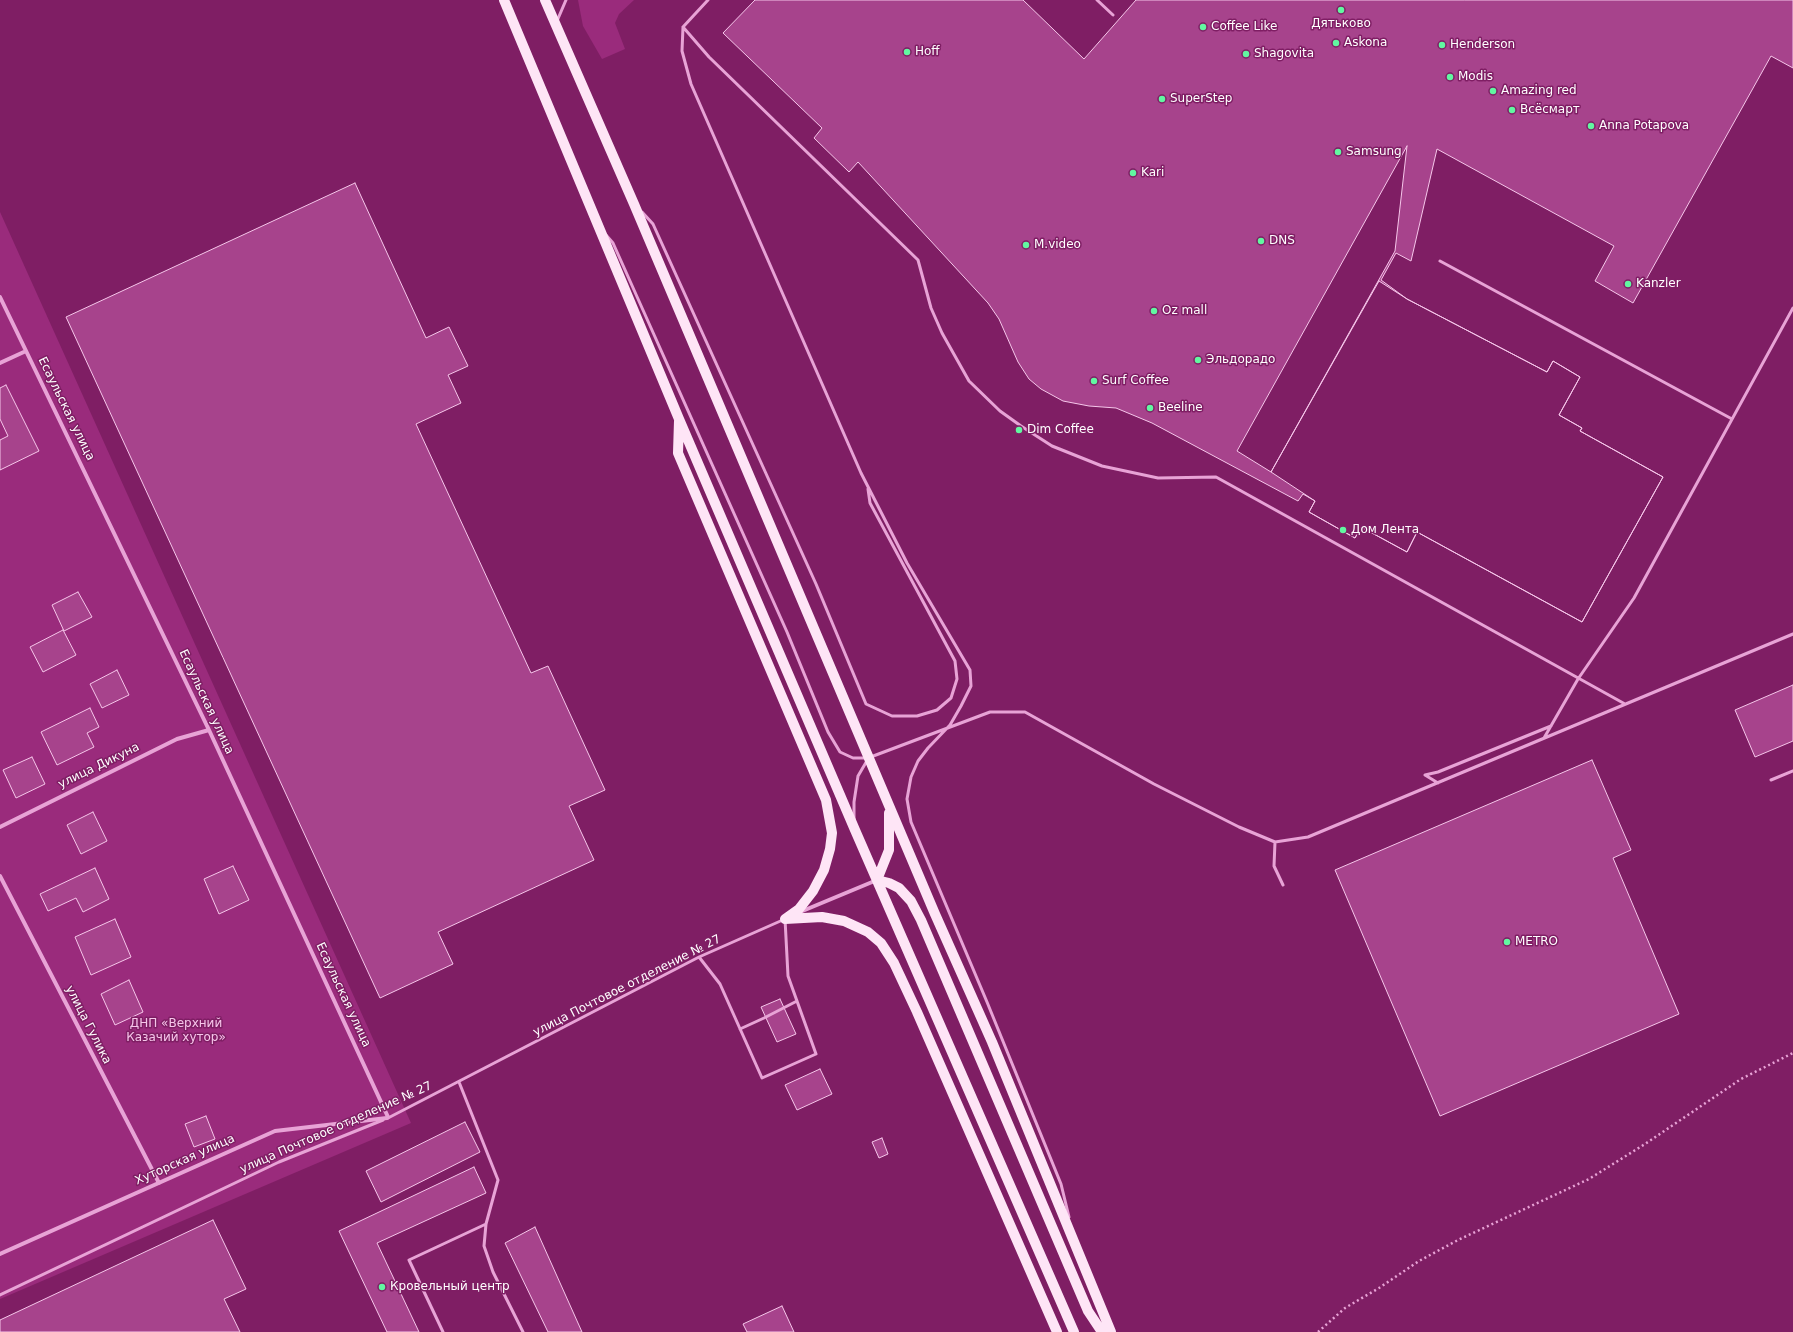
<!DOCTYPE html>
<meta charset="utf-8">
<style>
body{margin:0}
canvas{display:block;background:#7f1e64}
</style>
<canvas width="1793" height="1332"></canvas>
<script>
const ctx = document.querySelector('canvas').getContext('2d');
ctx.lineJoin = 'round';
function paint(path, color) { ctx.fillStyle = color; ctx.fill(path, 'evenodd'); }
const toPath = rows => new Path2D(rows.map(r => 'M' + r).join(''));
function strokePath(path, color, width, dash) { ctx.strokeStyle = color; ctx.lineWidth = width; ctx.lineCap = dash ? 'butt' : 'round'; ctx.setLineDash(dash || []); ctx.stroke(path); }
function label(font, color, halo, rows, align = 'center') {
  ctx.font = font + ' "DejaVu Sans",sans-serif'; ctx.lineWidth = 3; ctx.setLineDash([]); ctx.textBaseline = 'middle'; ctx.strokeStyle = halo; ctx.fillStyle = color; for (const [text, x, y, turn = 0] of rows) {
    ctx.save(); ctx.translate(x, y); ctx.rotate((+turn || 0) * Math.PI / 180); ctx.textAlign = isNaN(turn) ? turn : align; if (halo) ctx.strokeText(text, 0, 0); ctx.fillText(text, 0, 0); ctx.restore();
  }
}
paint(toPath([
 [578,0,634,0,619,14,615,23,625,49,602,59,583,26],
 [0,212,411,1123,0,1299]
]), '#9a2b7c');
const building = toPath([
 [755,0,1023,0,1084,59,1136,0,1793,0,1793,68,1771,56,1633,303,1595,281,1614,246,1437,149,1411,261,1396,253,1381,280,1407,299,1547,372,1553,361,1580,377,1559,415,1582,428,1580,431,1663,477,1582,622,1417,532,1407,552,1361,527,1355,538,1309,512,1315,501,1303,494,1298,501,1152,423,1116,408,1089,406,1063,401,1041,389,1029,379,1018,362,999,319,988,303,858,162,849,172,814,138,822,128,723,33,755,0],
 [1407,146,1395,251,1271,472,1237,451,1407,146],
 [355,183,426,338,449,327,468,366,448,375,461,403,416,424,531,673,548,666,605,790,569,806,594,860,438,932,453,964,380,998,66,317,355,183],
 [1379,281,1407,299,1547,372,1553,361,1580,377,1559,415,1582,428,1580,431,1663,477,1582,622,1417,532,1407,552,1361,527,1355,538,1309,512,1315,501,1271,472,1379,281],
 [6,385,39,451,0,470,0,440,8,436,0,419,0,388,6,385],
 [78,592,92,617,64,631,52,605,78,592],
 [63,630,76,655,43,672,30,647,63,630],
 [117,670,129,695,102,708,90,684,117,670],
 [1793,685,1793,741,1755,757,1735,710,1793,685],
 [90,708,99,727,87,733,94,747,57,765,41,732,90,708],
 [32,757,45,784,16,798,3,770,32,757],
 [1592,760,1631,850,1613,858,1679,1014,1440,1116,1335,870,1592,760],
 [93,812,107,841,81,854,67,825,93,812],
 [233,866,249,900,219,914,204,879,233,866],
 [95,868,109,899,83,912,76,898,48,911,40,894,95,868],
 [115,919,131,957,91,975,75,937,115,919],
 [129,980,143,1012,115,1025,101,994,129,980],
 [780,999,796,1034,777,1042,761,1007,780,999],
 [820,1069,832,1094,797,1110,785,1085,820,1069],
 [206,1116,215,1139,194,1147,185,1124,206,1116],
 [465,1122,480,1152,381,1202,366,1171,465,1122],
 [882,1138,888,1154,879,1158,872,1142,882,1138],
 [474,1167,486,1193,377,1243,419,1332,387,1332,339,1231,474,1167],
 [213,1220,246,1289,224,1299,240,1332,0,1332,0,1320,213,1220],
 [535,1227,582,1332,548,1332,505,1243,535,1227],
 [782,1306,794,1332,747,1332,743,1324,782,1306]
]);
paint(building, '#a7438c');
strokePath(building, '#f6c6ea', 1);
strokePath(toPath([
 [1318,1332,1345,1308,1379,1288,1419,1261,1458,1240,1589,1179,1645,1144,1741,1079,1793,1053]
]), '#e8a3d6', 2.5, [2, 3]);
strokePath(toPath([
 [708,0,683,27,682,51,691,84,861,473,907,563,970,670,971,686,961,706,950,725,928,748,918,761,911,777,907,799,911,822,987,1002,1061,1184,1069,1217],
 [1097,0,1113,15],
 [557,21,566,0],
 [683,27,709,57,918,260,931,308,942,333,969,381,1000,411,1021,426,1052,446,1102,466,1158,478,1216,477,1625,704],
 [642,212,653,224,816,584,866,704,892,716,917,716,937,710,951,698,957,679,955,661,870,503,868,489],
 [606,235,613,243,787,632,828,732,840,752,853,758,868,758,990,712,1025,712,1154,784,1239,827,1275,842,1308,837,1793,634],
 [1440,261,1732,419],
 [1544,738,1578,679,1634,598,1793,308],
 [1425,775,1438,772,1551,726],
 [1425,775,1438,783],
 [1771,780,1793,771],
 [854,819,854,802,858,776,868,759],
 [1275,842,1274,866,1283,885],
 [740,1029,764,1018,797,1001],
 [459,1082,498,1180,486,1224,484,1246,493,1272,523,1332],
 [388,1118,699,957,785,919,788,976,816,1054,762,1078,720,984,699,957],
 [0,1295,279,1162,383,1120],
 [443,1332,409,1260,486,1224]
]), '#e8a3d6', 3);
strokePath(toPath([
 [0,297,209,730,388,1117],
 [0,363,26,351],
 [0,827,177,739,209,730],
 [0,876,159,1183],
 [800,912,877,880],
 [0,1254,275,1131,387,1118]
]), '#e8a3d6', 4);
strokePath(toPath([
 [504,0,679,419,855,830,1074,1332],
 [545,0,634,204,935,914,992,1042,1111,1332],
 [679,421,678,453,826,800,832,833,830,849,824,870,813,891,799,909,785,919],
 [877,880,889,883,899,888,911,901,921,920,1088,1311,1102,1332],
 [877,880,889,850,889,813],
 [785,919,822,917,844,921,868,932,881,943,894,963,917,1012,1057,1332]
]), '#fee5f6', 10);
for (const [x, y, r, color] of [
 [1341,10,4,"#62f7a1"],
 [1203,27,4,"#62f7a1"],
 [1336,43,4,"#62f7a1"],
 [1442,45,4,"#62f7a1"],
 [907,52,4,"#62f7a1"],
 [1246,54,4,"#62f7a1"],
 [1450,77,4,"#62f7a1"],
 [1493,91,4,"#62f7a1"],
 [1162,99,4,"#62f7a1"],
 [1512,110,4,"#62f7a1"],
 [1591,126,4,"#62f7a1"],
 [1338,152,4,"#62f7a1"],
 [1133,173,4,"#62f7a1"],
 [1261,241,4,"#62f7a1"],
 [1026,245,4,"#62f7a1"],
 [1628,284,4,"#62f7a1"],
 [1154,311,4,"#62f7a1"],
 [1198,360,4,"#62f7a1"],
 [1094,381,4,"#62f7a1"],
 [1150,408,4,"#62f7a1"],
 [1019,430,4,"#62f7a1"],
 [1343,530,4,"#62f7a1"],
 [1507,942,4,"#62f7a1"],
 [382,1287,4,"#62f7a1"]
]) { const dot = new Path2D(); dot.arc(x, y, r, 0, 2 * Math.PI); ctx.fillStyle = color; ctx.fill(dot); strokePath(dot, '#7f1e64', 1.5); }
label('12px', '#fff', '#7f1e64', [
 ["Дятьково",1341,24,"center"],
 ["Coffee Like",1211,27],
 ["Askona",1344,43],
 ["Henderson",1450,45],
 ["Hoff",915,52],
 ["Shagovita",1254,54],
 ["Modis",1458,77],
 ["Amazing red",1501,91],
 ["SuperStep",1170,99],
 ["Всёсмарт",1520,110],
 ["Anna Potapova",1599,126],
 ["Samsung",1346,152],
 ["Kari",1141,173],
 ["DNS",1269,241],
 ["M.video",1034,245],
 ["Kanzler",1636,284],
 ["Oz mall",1162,311],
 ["Эльдорадо",1206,360],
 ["Surf Coffee",1102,381],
 ["Beeline",1158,408],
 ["Dim Coffee",1027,430],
 ["Дом Лента",1351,530],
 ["METRO",1515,942],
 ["Кровельный центр",390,1287]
], 'left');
label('12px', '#fff', '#7f1e64', [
 ["Есаульская улица",66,409,64],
 ["Есаульская улица",206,702,65],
 ["улица Дикуна",99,766,-26],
 ["улица Почтовое отделение № 27",627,986,-27],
 ["Есаульская улица",343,995,65],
 ["улица Гулика",88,1025,63],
 ["улица Почтовое отделение № 27",336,1128,-24],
 ["Хуторская улица",185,1160,-24]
]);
label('12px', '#f6c6ea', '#7f1e64', [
 ["ДНП «Верхний",176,1024],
 ["Казачий хутор»",176,1038]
]);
</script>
